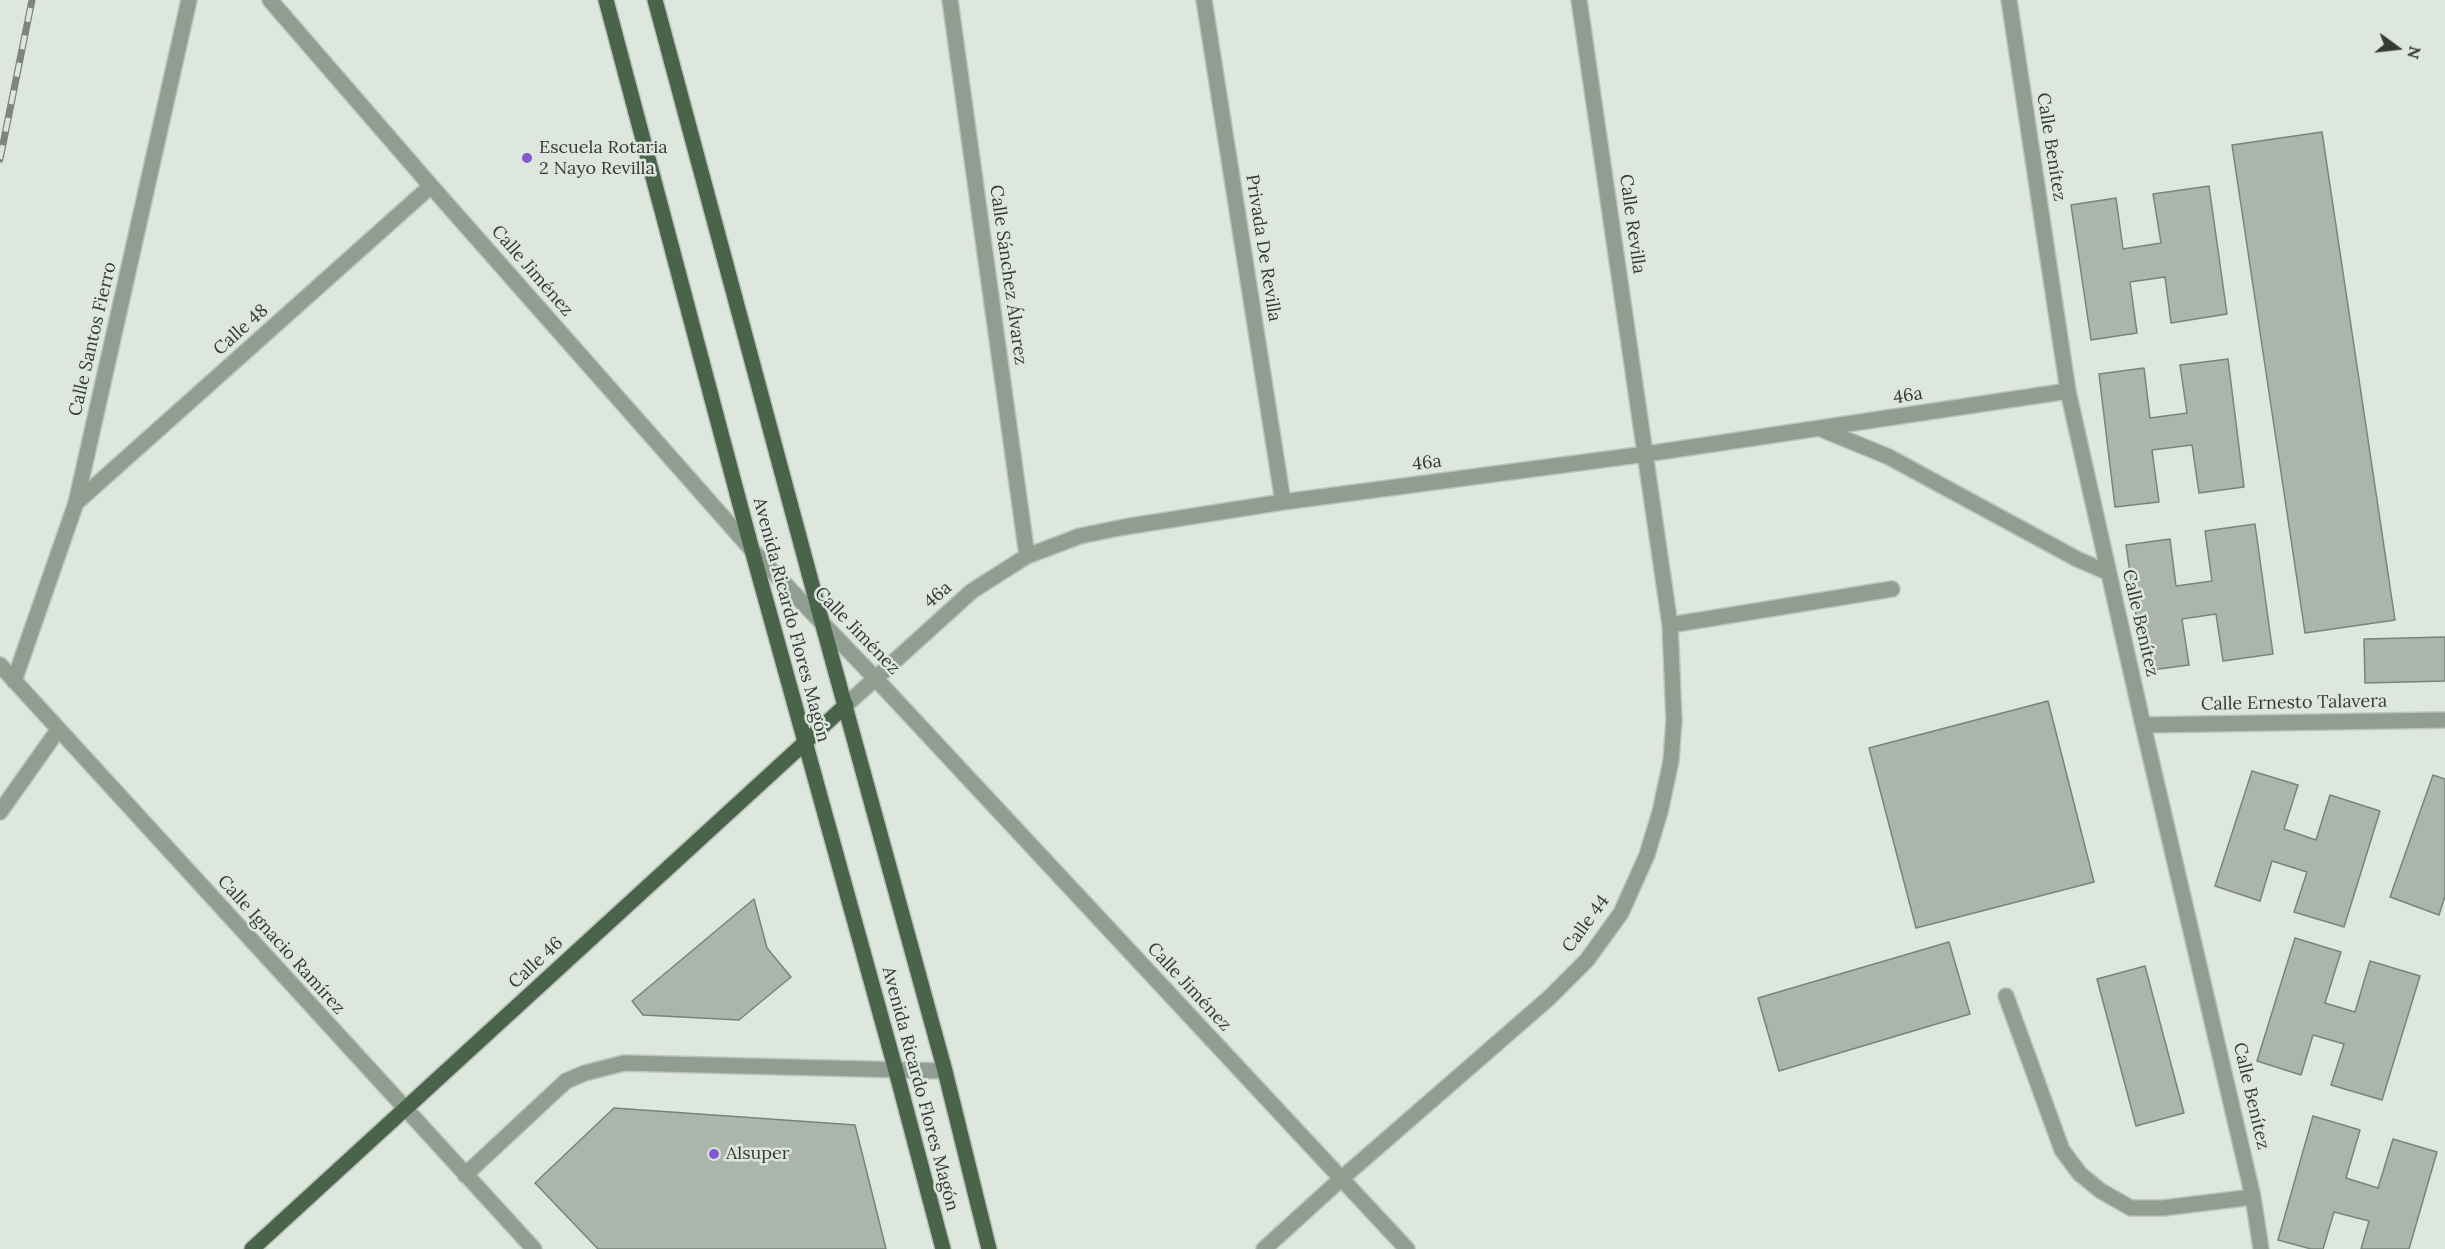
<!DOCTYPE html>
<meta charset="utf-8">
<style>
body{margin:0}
#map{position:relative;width:2445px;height:1249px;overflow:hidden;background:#dde7de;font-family:Lora,serif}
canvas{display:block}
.north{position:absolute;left:2367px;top:18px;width:60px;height:60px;-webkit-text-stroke:4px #dde7de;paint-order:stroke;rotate:105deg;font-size:16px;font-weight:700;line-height:24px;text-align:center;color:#363a36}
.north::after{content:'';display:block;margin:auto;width:21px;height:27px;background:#363a36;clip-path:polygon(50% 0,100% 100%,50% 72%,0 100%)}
</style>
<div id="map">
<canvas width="2445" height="1249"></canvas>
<div class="north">N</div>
</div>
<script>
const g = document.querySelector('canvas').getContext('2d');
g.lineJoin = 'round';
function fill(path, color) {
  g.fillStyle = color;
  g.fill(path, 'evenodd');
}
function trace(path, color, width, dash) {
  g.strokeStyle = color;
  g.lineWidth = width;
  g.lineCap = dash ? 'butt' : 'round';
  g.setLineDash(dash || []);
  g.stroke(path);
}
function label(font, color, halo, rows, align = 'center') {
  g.font = font + ' Lora,serif';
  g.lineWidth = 5;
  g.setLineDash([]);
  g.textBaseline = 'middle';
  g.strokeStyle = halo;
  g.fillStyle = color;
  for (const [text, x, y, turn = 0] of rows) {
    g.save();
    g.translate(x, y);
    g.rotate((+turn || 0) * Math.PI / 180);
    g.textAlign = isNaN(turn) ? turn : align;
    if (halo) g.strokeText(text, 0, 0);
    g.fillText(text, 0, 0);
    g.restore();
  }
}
const building = new Path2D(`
 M2322,132L2395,620L2305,633L2232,145Z
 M2209,186L2227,314L2171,323L2165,277L2130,282L2137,333L2091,340L2071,205L2116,198L2123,249L2161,243L2153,194Z
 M2228,359L2244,487L2199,493L2192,445L2152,450L2159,502L2115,507L2099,374L2144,368L2150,418L2187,413L2180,365Z
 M2255,524L2273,654L2223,661L2216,614L2182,619L2189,665L2144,671L2126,545L2170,539L2176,586L2212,581L2205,531Z
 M2445,637V681L2365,683L2364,639Z
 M2048,701L2094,882L1916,928L1869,748Z
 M2252,771L2298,785L2284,829L2316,840L2330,795L2380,811L2344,927L2294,912L2307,872L2272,861L2260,901L2215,886Z
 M2433,775L2445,779V896L2439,915L2390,897Z
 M754,899L767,948L791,977L739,1020L643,1015L632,1001Z
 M2295,938L2341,952L2325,1003L2355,1012L2370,961L2420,976L2382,1100L2331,1085L2344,1044L2313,1035L2301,1075L2257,1061Z
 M1949,942L1970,1014L1779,1071L1758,998Z
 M2145,966L2184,1113L2136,1126L2097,979Z
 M614,1108L855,1125L886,1249H598L535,1183Z
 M2313,1116L2360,1130L2346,1178L2378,1188L2393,1139L2437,1152L2409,1249H2361L2369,1221L2334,1212L2323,1249H2311L2278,1240Z`);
const minor = new Path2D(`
 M270,0L431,186L752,550L876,679L1407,1249
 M950,0L1027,556
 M1204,0L1283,502
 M2009,0L2068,391L2143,725L2253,1197L2261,1249
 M1821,429L1889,457L2077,559L2109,573
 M76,503L431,186
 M1670,625L1892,589
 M0,665L534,1249
 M14,681L76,503L189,0
 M846,705L972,591L1027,556L1080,536L1124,527L1283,502L1646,454L2068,391
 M2143,725L2445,720
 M0,812L58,730
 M2006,996L2062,1150L2080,1174L2101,1191L2131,1208H2163L2253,1197
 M465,1175L566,1081L585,1073L624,1063L945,1071
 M1264,1249L1341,1179L1549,998L1587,960L1621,913L1647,855L1660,812L1671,761L1674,720L1670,625L1579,0`);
const major = new Path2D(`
 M606,0L752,550L896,1071L943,1249
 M655,0L822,622L945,1071L989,1249
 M252,1249L846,705`);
const rail = new Path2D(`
 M0,159L32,0`);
const markers = [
 [527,158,6,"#8358d1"],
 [714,1154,6,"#8358d1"]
];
const streetNames = [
 ["Calle Benítez",2051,147,81],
 ["Calle Revilla",1632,224,82],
 ["Privada De Revilla",1263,248,81],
 ["Calle Jiménez",532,271,49],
 ["Calle Sánchez Álvarez",1008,275,82],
 ["Calle 48",241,330,-42],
 ["Calle Santos Fierro",93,339,-77],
 ["46a",1908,396,-9],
 ["46a",1427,463,-7],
 ["46a",938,595,-41],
 ["Avenida Ricardo Flores Magón",791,620,75],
 ["Calle Benítez",2140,623,77],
 ["Calle Jiménez",857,631,46],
 ["Calle Ernesto Talavera",2294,703,-1],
 ["Calle 44",1586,924,-54],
 ["Calle Ignacio Ramírez",281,945,48],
 ["Calle 46",536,963,-43],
 ["Calle Jiménez",1189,987,47],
 ["Avenida Ricardo Flores Magón",920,1089,75],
 ["Calle Benítez",2251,1096,77]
];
const poiNames = [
 ["Escuela Rotaria",539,148],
 ["2 Nayo Revilla",539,169],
 ["Alsuper",726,1154]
];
fill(building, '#abb5ab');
trace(building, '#7a837a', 1.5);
trace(minor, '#bcc4bc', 18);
trace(major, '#bcc4bc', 18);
trace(minor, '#8f9e90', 15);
trace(major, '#4a634b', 15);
trace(rail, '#7e857f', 7);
trace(rail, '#dde7de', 4.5, [14]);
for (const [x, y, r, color] of markers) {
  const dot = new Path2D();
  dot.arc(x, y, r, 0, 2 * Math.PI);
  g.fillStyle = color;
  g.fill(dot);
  trace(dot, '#dde7de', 2);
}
label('18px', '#363a36', '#dde7de', streetNames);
label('18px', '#363a36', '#dde7de', poiNames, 'left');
</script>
